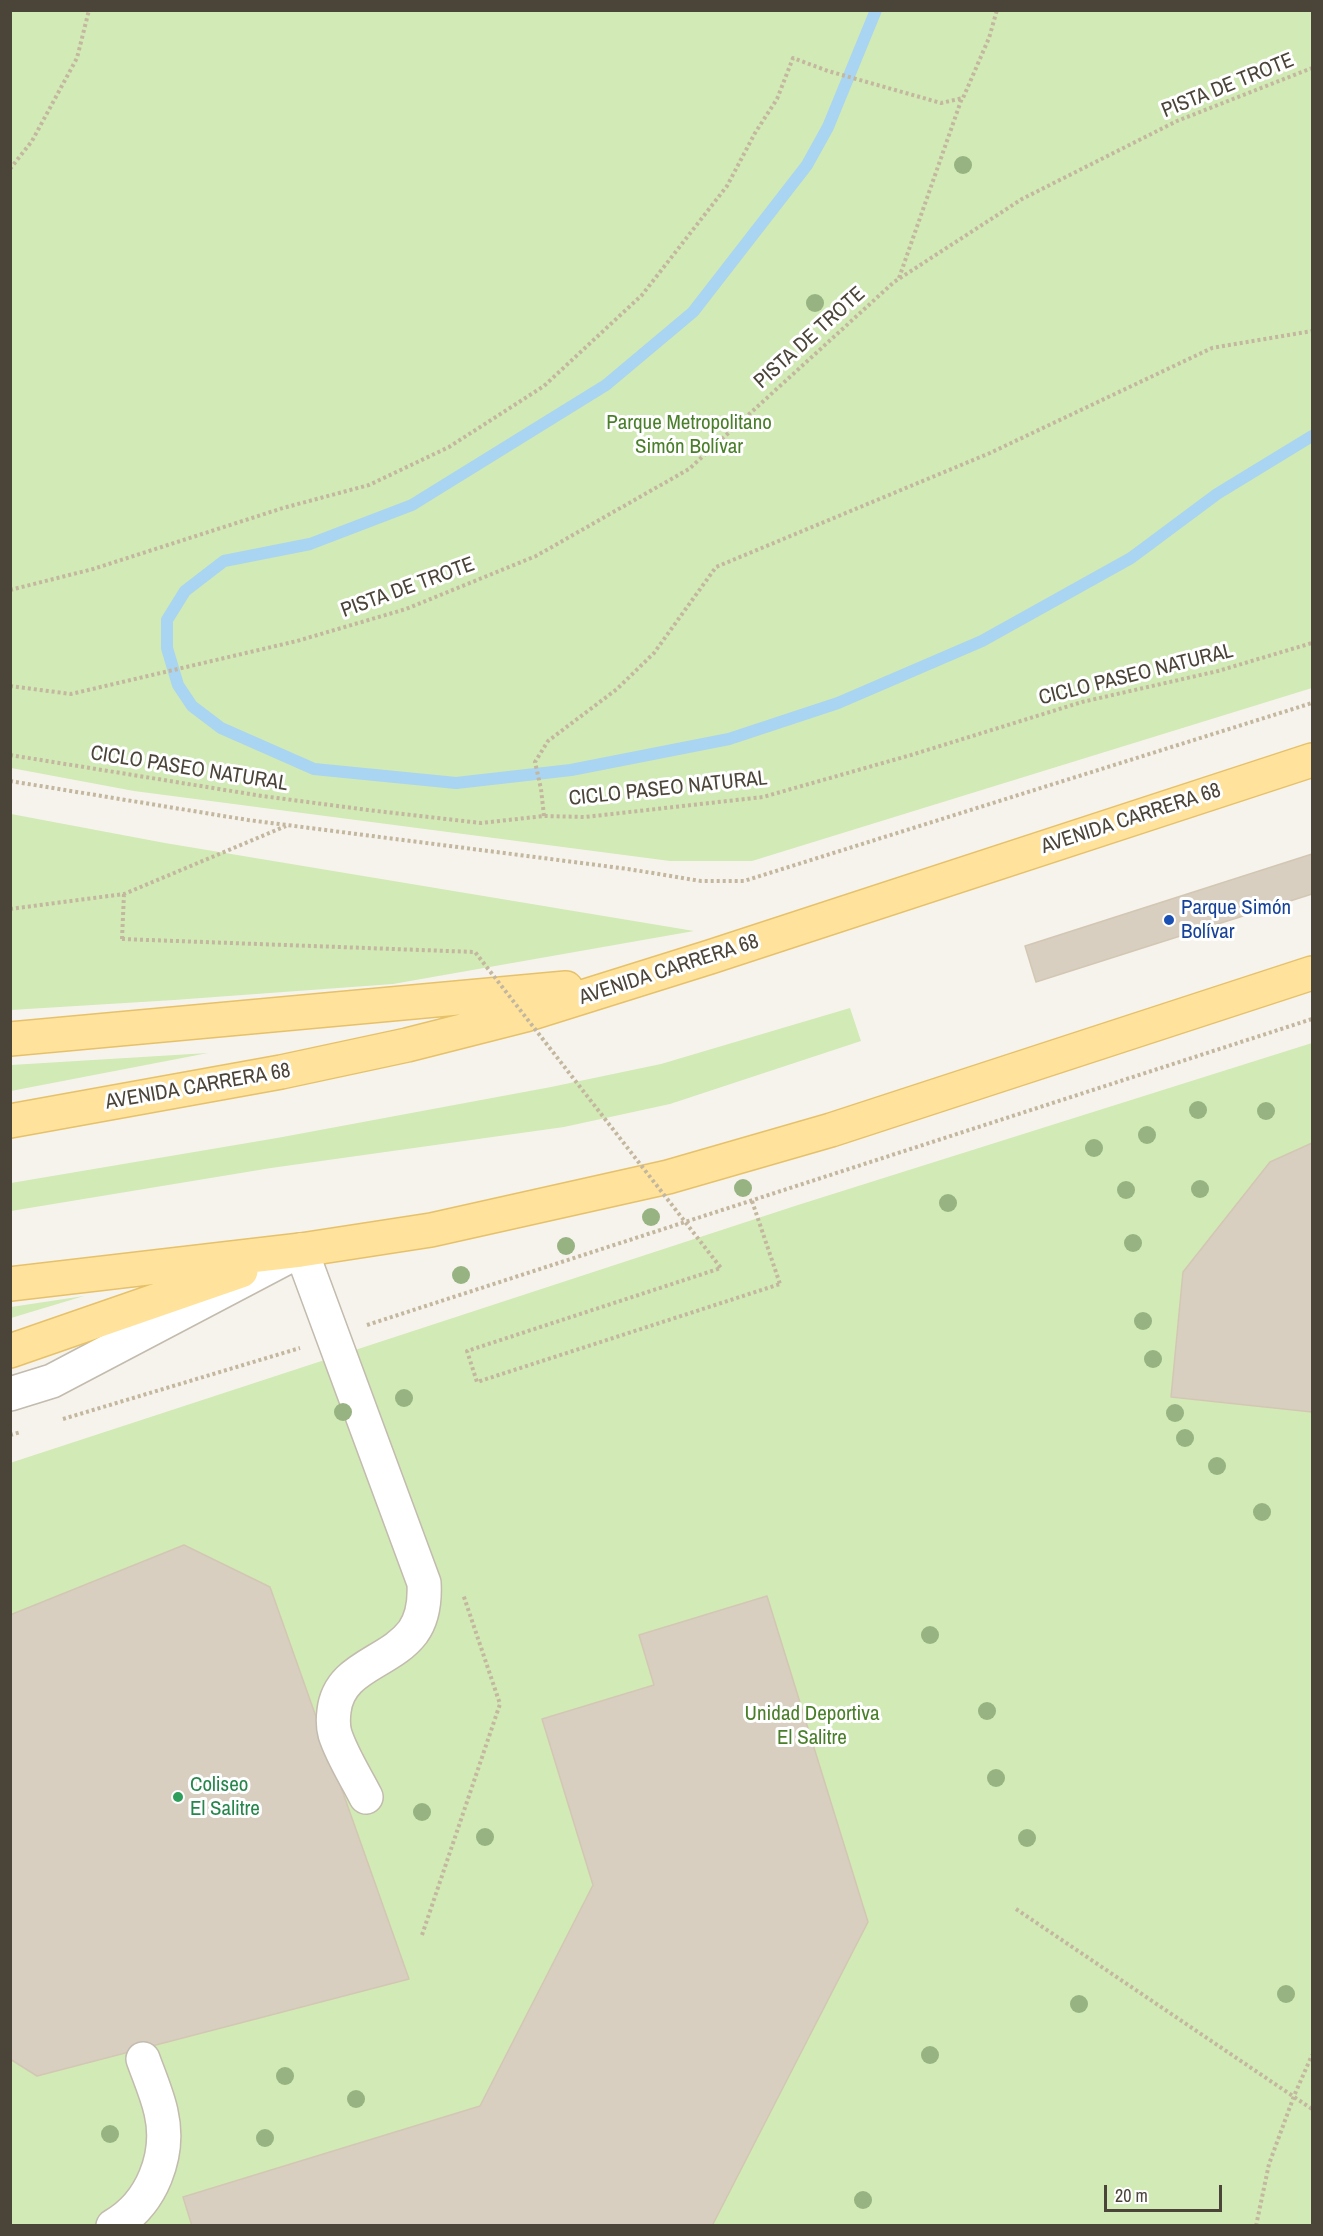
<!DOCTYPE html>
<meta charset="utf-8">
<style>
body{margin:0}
#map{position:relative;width:1323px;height:2236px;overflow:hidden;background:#f6f3ec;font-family:"Archivo Narrow",sans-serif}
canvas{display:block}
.frame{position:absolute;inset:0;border:12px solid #4b4439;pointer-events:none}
.scale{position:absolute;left:1104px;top:2185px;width:118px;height:27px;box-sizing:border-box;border:3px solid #4b4439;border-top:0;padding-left:8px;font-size:18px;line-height:21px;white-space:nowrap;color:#4b4439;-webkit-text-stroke:4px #fff;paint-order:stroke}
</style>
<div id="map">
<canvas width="1323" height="2236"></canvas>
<div class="frame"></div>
<div class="scale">20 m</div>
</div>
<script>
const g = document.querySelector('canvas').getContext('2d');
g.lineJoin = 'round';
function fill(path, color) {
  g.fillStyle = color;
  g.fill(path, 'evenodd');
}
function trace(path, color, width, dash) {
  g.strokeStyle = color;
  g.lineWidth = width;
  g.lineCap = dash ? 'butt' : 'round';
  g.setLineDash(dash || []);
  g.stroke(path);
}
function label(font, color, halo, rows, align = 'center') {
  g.font = font + ' "Archivo Narrow",sans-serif';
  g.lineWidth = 6;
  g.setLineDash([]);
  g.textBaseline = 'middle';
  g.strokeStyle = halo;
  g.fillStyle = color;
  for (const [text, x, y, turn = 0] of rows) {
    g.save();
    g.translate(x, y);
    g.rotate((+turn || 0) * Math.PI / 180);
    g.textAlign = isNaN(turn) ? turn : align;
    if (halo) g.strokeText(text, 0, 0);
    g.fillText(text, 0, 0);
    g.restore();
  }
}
const green = new Path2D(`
 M10,11H1312V688L752,861H670L134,791L11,768Z
 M11,814L165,843L694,931L393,984L174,1000L11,1010Z
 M850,1008L861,1041L670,1104L564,1127L271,1168L11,1211V1183L277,1138L551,1087L661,1064Z
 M1312,1043V2225H11L10,1463L798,1205Z
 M208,1053L11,1091V1065Z
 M84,1296L11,1318V1307Z`);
const stream = new Path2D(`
 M876,10L828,127L807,165L693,312L606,385L412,505L310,544L224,561L185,591L167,620V648L178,685L192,706L221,728L314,769L456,783L571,770L729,739L838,703L982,641L1131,558L1217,494L1312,436`);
const building = new Path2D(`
 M1312,854V894L1036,982L1025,946Z
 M1312,1143V1412L1171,1397L1183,1272L1270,1162Z
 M184,1545L270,1587L409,1979L37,2076L10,2059V1615Z
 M767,1596L868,1922L712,2226H192L183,2197L480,2106L593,1885L542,1719L654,1685L639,1635Z`);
const path = new Path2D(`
 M10,169L32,141L77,58L89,10
 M899,278L962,98
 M10,590L93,569L283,508L369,485L449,447L544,386L642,295L727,186L755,133L777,99L793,58L828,71L941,103L963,98L989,38L997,10
 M10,686L71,694L297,641L406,609L536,556L689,469L894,282L1022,199L1177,121L1312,68
 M10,755L262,796L368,810L481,823L544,816L585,817L763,797L911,755L1082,702L1218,671L1312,643
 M10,781L248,820L628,869L701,881H744L1312,703
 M544,816L541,789L535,762L548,741L617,689L654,653L716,567L990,453L1212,348L1312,331
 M10,909L124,894L286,826
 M122,939L124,894
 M752,1201L780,1284
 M367,1325L1312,1019
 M63,1419L300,1348
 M10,1435L21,1432
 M1016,1909L1312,2109
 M422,1935L500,1704L463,1594
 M1256,2226L1269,2164L1294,2096L1312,2055`);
const minor = new Path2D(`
 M10,1394L52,1381L301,1250L424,1583C425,1601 423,1618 413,1632C389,1664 339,1666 334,1711C333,1719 333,1727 335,1734C342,1756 356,1777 366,1797
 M113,2226C152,2204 171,2155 161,2112C157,2094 149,2076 143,2059`);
const major = new Path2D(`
 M10,1039L566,988
 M10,1121L281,1072L407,1045L525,1015L710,957L1312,760
 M10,1284L301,1250L431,1230L668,1177L831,1130L1312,973
 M10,1351L241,1271`);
const pathBridge = new Path2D(`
 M122,939L475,952L721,1268L467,1351L477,1382L780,1284`);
const trees = [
 [963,165],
 [815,303],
 [1198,1110],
 [1266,1111],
 [1147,1135],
 [1094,1148],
 [743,1188],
 [1200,1189],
 [1126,1190],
 [948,1203],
 [651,1217],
 [1133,1243],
 [566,1246],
 [461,1275],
 [1143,1321],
 [1153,1359],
 [404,1398],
 [343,1412],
 [1175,1413],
 [1185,1438],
 [1217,1466],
 [1262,1512],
 [930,1635],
 [987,1711],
 [996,1778],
 [422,1812],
 [485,1837],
 [1027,1838],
 [1286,1994],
 [1079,2004],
 [930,2055],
 [285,2076],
 [356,2099],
 [110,2134],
 [265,2138],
 [863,2200]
];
const markers = [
 [1169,920,6,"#1a4fb4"],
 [178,1797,6,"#2e9e5b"]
];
const streetNames = [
 ["PISTA DE TROTE",1228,86,-22],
 ["PISTA DE TROTE",810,338,-42],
 ["PISTA DE TROTE",408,588,-20],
 ["CICLO PASEO NATURAL",1136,675,-14],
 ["CICLO PASEO NATURAL",189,769,9],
 ["CICLO PASEO NATURAL",668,789,-6],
 ["AVENIDA CARRERA 68",1131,819,-18],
 ["AVENIDA CARRERA 68",669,970,-18],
 ["AVENIDA CARRERA 68",198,1087,-10]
];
const parkNames = [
 ["Parque Metropolitano",689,423],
 ["Simón Bolívar",689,447],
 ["Unidad Deportiva",812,1714],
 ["El Salitre",812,1738]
];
const transitNames = [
 ["Parque Simón",1181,908],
 ["Bolívar",1181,932]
];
const leisureNames = [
 ["Coliseo",190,1785],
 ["El Salitre",190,1809]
];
fill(green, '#d2eab5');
trace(stream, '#a9d4f2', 12);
fill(building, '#d8cfc1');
trace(building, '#d3c7b4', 1.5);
trace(minor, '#c2bbae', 36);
trace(major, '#e6c16a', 36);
trace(path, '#c4b79f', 4, [3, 3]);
trace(minor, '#fff', 33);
trace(major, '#ffe39c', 33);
trace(pathBridge, '#c4b79f', 4, [3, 3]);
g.fillStyle = '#97b381';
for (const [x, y] of trees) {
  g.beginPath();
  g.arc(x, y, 9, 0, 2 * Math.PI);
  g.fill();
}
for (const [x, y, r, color] of markers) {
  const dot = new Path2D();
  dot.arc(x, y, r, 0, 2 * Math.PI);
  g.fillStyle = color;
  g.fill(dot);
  trace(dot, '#fff', 2);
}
label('21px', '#4b4439', '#fff', streetNames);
label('21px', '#4a7f2a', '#fff', parkNames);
label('21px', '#164399', '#fff', transitNames, 'left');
label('21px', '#27864d', '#fff', leisureNames, 'left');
</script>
